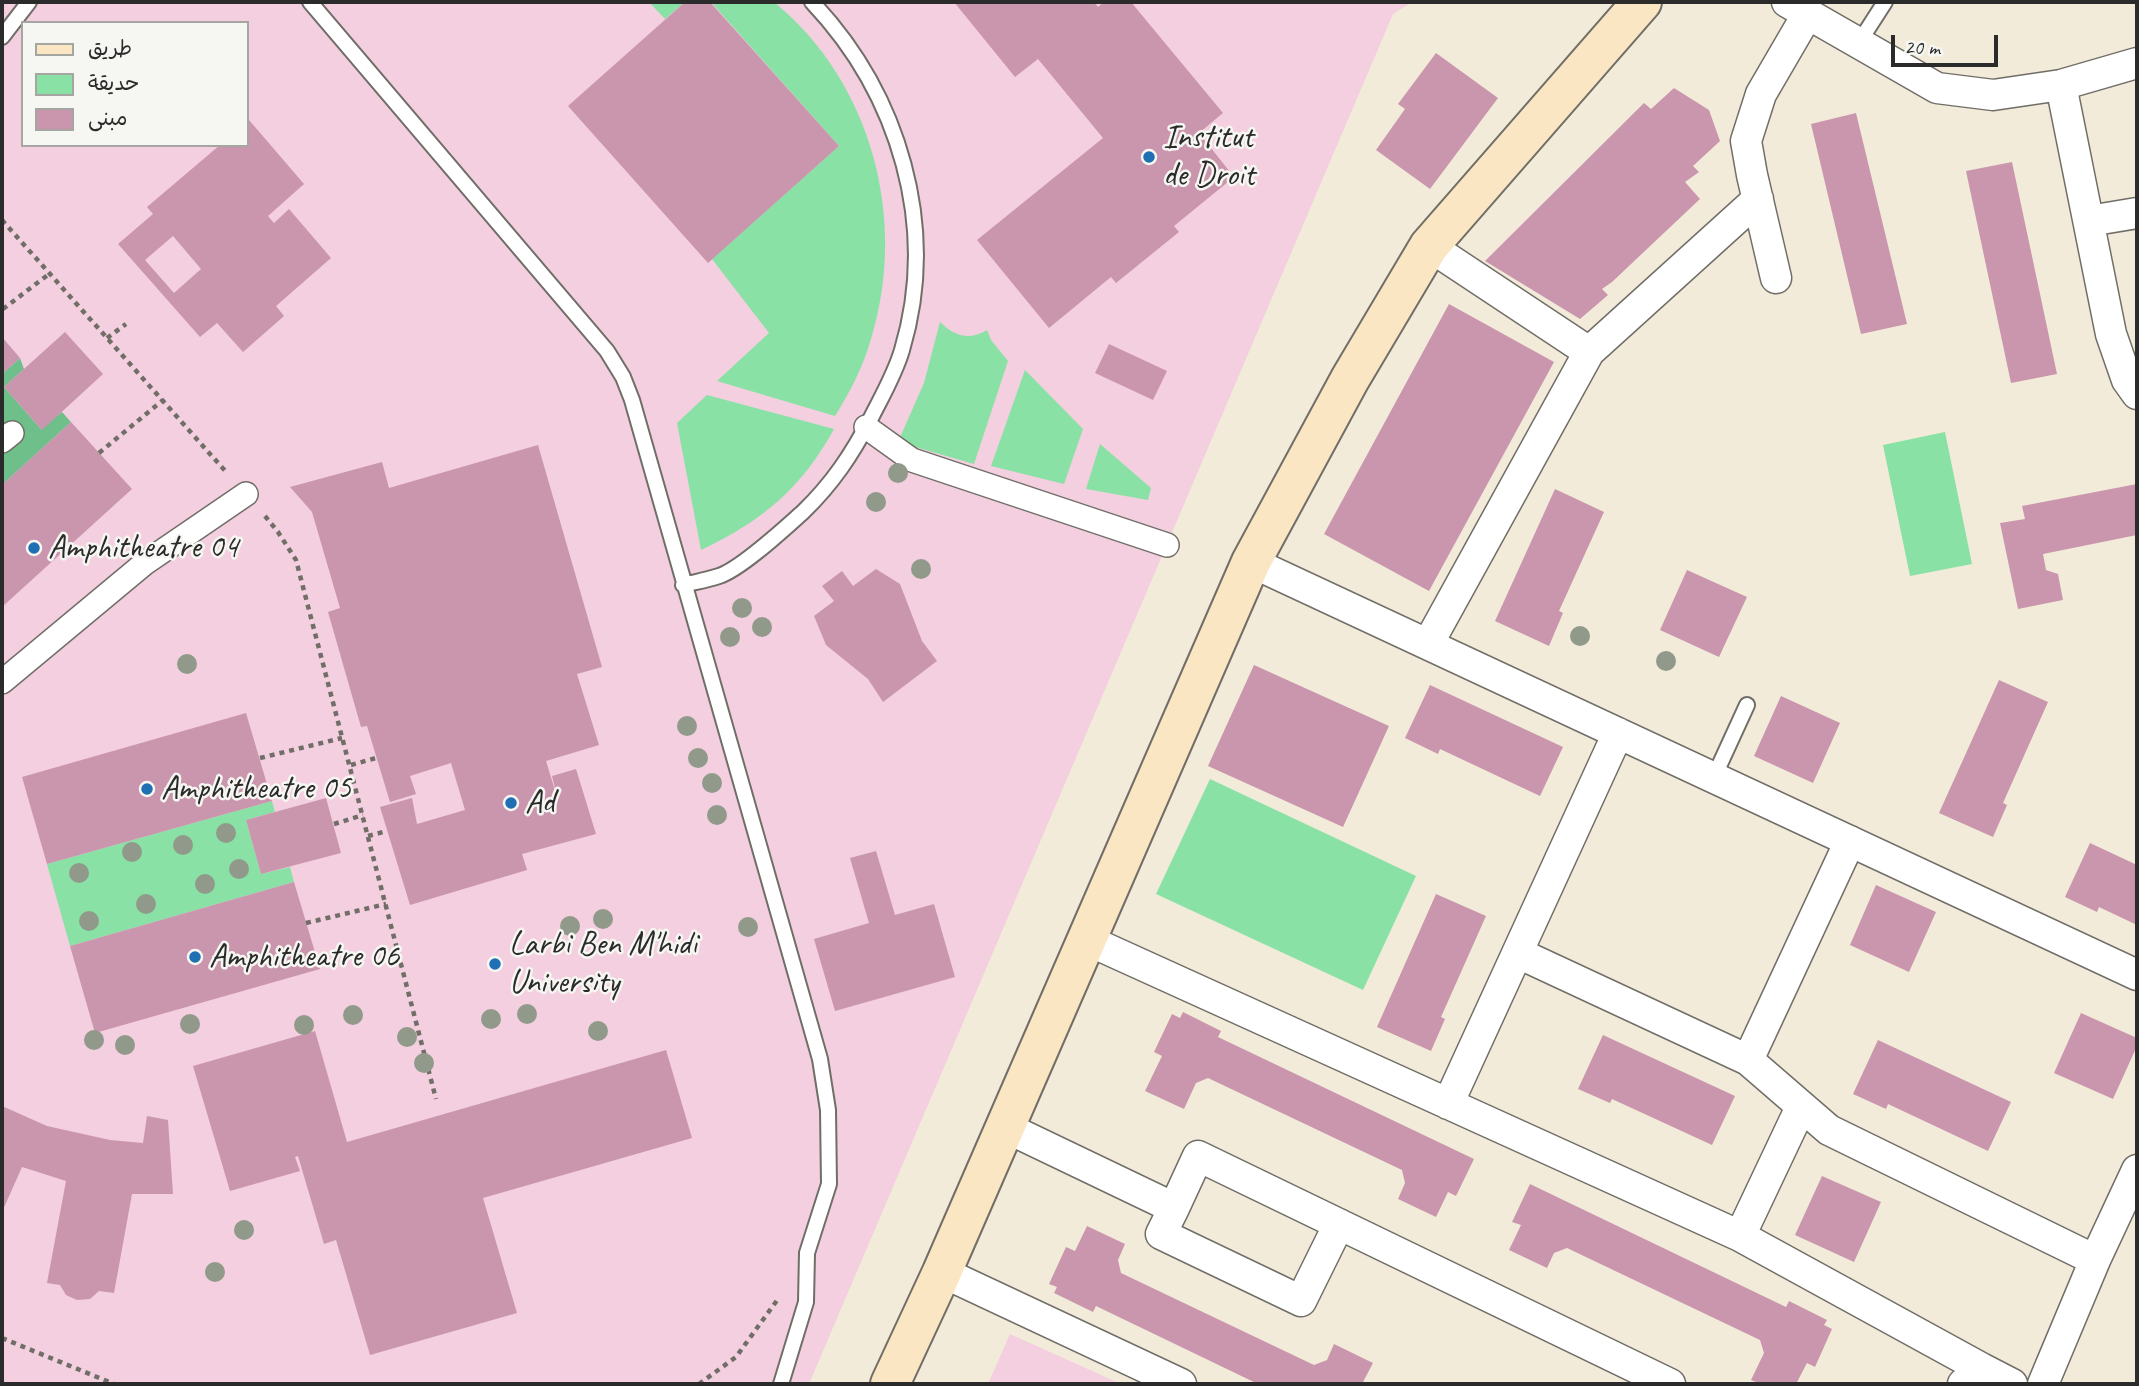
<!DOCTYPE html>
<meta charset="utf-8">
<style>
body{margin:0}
#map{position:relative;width:2139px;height:1386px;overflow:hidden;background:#f2ebd9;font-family:Caveat,"Playpen Sans Arabic",sans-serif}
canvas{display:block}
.frame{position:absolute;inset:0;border:4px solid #2b2b2b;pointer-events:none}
.legend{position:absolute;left:21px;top:21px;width:228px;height:126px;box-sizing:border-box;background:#f6f6f2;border:2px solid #a5a5a2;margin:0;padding:9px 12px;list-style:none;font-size:21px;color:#2b2b2b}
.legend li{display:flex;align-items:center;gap:14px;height:35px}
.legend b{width:35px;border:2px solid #a5a5a2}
.scale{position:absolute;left:1891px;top:35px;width:107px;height:32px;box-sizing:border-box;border:4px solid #2b2b2b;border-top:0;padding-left:9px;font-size:21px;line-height:24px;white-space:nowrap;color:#2b2b2b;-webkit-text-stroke:5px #f6f6f2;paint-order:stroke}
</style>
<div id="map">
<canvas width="2139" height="1386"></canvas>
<div class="frame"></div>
<ul class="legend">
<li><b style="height:9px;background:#fbe6c4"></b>طريق</li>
<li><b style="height:19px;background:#89e1a5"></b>حديقة</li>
<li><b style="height:19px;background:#ca96ad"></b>مبنى</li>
</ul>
<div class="scale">20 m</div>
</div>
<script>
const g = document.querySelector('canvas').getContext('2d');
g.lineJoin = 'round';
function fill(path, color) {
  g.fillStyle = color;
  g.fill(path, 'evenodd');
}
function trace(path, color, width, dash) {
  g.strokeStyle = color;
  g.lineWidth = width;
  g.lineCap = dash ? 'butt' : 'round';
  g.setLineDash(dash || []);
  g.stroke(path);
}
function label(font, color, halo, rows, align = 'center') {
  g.font = font + ' Caveat,sans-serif';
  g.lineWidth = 5;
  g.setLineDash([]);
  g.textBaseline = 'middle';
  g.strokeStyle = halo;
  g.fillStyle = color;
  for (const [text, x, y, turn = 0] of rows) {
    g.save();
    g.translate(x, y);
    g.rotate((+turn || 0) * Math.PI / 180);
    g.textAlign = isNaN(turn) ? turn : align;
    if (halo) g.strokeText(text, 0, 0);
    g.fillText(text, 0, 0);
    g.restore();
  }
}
const built = new Path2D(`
 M2,2H1412L1393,14L809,1384H2ZM23,23H247V145H23Z
 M1010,1334L1121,1384H988Z`);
const green = new Path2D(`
 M649,2H685L665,19Z
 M711,2H774C872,82 908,220 871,339C863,367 850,392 835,416L717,381L769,333L712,259L839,146Z
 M940,322C954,336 969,341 987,330L991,340L1008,361L974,464L898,442L924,383Z
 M1025,370L1083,429L1064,484L991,466Z
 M707,395L834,429C801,489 762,521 701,550L677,423Z
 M1945,432L1972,564L1910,576L1883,445Z
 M1100,444L1151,488L1148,500L1086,489Z
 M1210,779L1416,876L1363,990L1156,894Z
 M272,801L275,812L246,820L261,874L290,867L294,882L70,946L47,864Z`);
const forest = new Path2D(`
 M20,358L24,369L4,387L41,429L62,412L71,422L2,485V374Z`);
const building = new Path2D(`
 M685,2H710L839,146L708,263L568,106Z
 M954,2H1094L1098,7L1104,2H1131L1223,113L1199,133L1234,177L1174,226L1179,232L1116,283L1111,277L1049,328L977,240L1103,138L1038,59L1015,77Z
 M1436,53L1498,98L1430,189L1376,150L1405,109L1398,104Z
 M1674,88L1709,110L1720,141L1693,166L1699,172L1685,182L1700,199L1612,282L1602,289L1608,295L1580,319L1485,261L1644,103L1651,109Z
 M1856,113L1907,324L1861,334L1811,124Z
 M249,120L304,184L268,216L274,223L289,209L331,258L276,306L284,316L243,352L217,323L200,337L118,244L153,214L147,207L220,145H247V122ZM173,236L201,269L174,293L145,260Z
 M2012,162L2057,374L2011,383L1966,171Z
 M1449,304L1554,362L1429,591L1324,534Z
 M65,332L103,374L42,430L4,387Z
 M2,337L20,358L2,374Z
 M1109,344L1167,371L1153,400L1095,373Z
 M71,422L132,489L2,607V485Z
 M538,445L602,667L577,674L599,745L546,761L557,797L552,776L576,769L596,834L522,854L527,870L410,905L380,807L412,798L417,824L465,810L451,763L410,776L416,794L390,802L367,726L361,727L328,612L340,608L312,512L290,487L382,462L389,488Z
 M2137,484V535L2043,554L2046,570L2058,574L2063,600L2018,609L2000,523L2025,519L2022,506Z
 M1555,489L1604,512L1559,611L1563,613L1549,646L1495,621Z
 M876,569L900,584L922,641L937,661L883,702L868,679L826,645L814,616L834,601L822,586L842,571L853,586Z
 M1687,570L1747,597L1719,657L1660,630Z
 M1254,665L1389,726L1343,827L1208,766Z
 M1999,680L2048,702L2003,803L2007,805L1993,837L1939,813Z
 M1430,685L1563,747L1540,796L1440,749L1438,754L1405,738Z
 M1781,696L1840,723L1813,783L1754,756Z
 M246,713L272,801L47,864L22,777Z
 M326,798L341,853L261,874L246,820Z
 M2090,843L2137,865V925L2099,907L2097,912L2065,897Z
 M876,851L895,915L934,904L955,977L835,1011L814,939L869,923L850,858Z
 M294,882L320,969L95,1033L70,946Z
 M1876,885L1936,912L1909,972L1850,945Z
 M1436,894L1486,916L1441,1017L1445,1019L1431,1051L1377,1027Z
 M1183,1012L1221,1031L1218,1037L1474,1159L1456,1196L1448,1192L1436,1217L1398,1199L1405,1183L1402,1170L1208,1078L1196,1083L1184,1109L1145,1091L1162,1056L1154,1052L1172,1014L1180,1018Z
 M2081,1013L2137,1038V1046L2113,1099L2054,1073Z
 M315,1031L347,1142L666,1050L692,1138L483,1198L517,1313L370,1355L336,1240L324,1244L298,1156L295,1157L300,1171L230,1191L193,1066Z
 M1603,1035L1735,1096L1712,1145L1612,1099L1610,1103L1578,1089Z
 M1878,1040L2011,1102L1988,1151L1888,1104L1886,1109L1853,1094Z
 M2,1106L47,1126L110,1140L143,1143L147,1116L168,1120L173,1194H132L114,1293L99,1291L90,1299L77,1300L66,1295L60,1285L47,1283L66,1181L22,1167L2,1212Z
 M1822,1176L1881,1202L1854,1262L1795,1235Z
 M1530,1184L1786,1307L1789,1301L1827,1320L1824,1325L1832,1329L1815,1367L1807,1363L1796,1384H1761L1751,1380L1764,1353L1760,1340L1567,1248L1554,1253L1547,1268L1509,1250L1521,1225L1512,1222Z
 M1087,1226L1125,1244L1118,1260L1121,1273L1314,1365L1327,1360L1334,1344L1373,1363L1362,1384H1258L1096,1306L1093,1312L1054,1293L1057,1287L1049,1284L1066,1247L1075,1251Z`);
const path = new Path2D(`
 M2,220L227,473
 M3,309L49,274
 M107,338L126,324
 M99,453L163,400
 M265,516L278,532L296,560L436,1099
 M260,758L342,738
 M351,765L376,758
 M334,824L363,815
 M368,836L387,831
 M306,923L386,904
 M2,1338L114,1384
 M699,1384L736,1357L778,1299`);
const service = new Path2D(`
 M310,2L607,351L623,377L632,400L820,1059L828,1110L829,1184L807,1253L806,1302L781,1384
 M2,37L29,2
 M1858,44L1885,2
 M683,585C695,582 707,580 719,576C741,569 785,528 803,512C833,483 852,454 871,418C882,396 895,374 902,350C939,226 899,94 812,2
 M1714,777L1747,705`);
const pedestrian = new Path2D(`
 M866,427L912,460L1167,545
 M2,441L12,433
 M2,682L145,563L246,494`);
const minor = new Path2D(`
 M1787,2L1937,88L1993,95L2061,85L2137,63
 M2061,85L2111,334L2127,380L2137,394
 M2089,221L2137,213
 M1776,278L1752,175L1746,141L1761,94L1807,15
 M1589,352L1758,199
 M1251,562L2137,975
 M1428,644L1589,352L1429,246
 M1085,939L1740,1236L1981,1368
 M1518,953L1748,1060L1829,1130L2095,1260
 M1748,1060L1850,841
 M1448,1104L1618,733
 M1005,1127L1174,1208L1198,1156L1670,1384
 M1174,1208L1161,1234L1301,1301L1339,1224
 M1740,1236L1801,1107
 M942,1272L1181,1384
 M1963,1384L1981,1368L2012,1384
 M2043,1384L2095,1260L2137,1170`);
const secondary = new Path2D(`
 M890,1384L942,1272L1251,562L1350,379L1429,246L1642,2`);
const trees = [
 [898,473],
 [876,502],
 [921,569],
 [742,608],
 [762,627],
 [1580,636],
 [730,637],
 [1666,661],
 [187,664],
 [687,726],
 [698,758],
 [712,783],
 [717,815],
 [226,833],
 [183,845],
 [132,852],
 [239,869],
 [79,873],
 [205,884],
 [146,904],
 [603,919],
 [89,921],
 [570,926],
 [748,927],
 [527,1014],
 [353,1015],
 [491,1019],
 [190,1024],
 [304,1025],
 [598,1031],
 [407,1037],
 [94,1040],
 [125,1045],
 [424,1063],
 [244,1230],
 [215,1272]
];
const markers = [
 [1149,157,7,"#1f6fb2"],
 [34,548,7,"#1f6fb2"],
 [147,789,7,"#1f6fb2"],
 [511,803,7,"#1f6fb2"],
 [195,957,7,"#1f6fb2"],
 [495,964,7,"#1f6fb2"]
];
const poiNames = [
 ["Institut",1163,138],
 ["de Droit",1163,176],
 ["Amphitheatre 04",48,548],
 ["Amphitheatre 05",161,789],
 ["Ad",525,803],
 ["Larbi Ben M'hidi",509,945],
 ["University",509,983],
 ["Amphitheatre 06",209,957]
];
fill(built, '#f3cfdf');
fill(green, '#89e1a5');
fill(forest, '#6ebf8a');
fill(building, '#ca96ad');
trace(service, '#716e68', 18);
trace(pedestrian, '#716e68', 26);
trace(minor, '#716e68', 33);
trace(secondary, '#716e68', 42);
trace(path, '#716e68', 4.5, [5, 5]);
trace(service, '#fff', 14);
trace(pedestrian, '#fff', 23);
trace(minor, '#fff', 30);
trace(secondary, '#fbe6c4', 38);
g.fillStyle = '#919a8a';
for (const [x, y] of trees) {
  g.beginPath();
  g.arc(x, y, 10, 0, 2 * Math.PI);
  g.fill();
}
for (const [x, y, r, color] of markers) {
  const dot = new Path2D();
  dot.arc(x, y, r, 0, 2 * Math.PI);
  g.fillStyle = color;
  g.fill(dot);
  trace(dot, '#f6f6f2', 2.5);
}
label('33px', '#2b2b2b', '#f6f6f2', poiNames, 'left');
</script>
